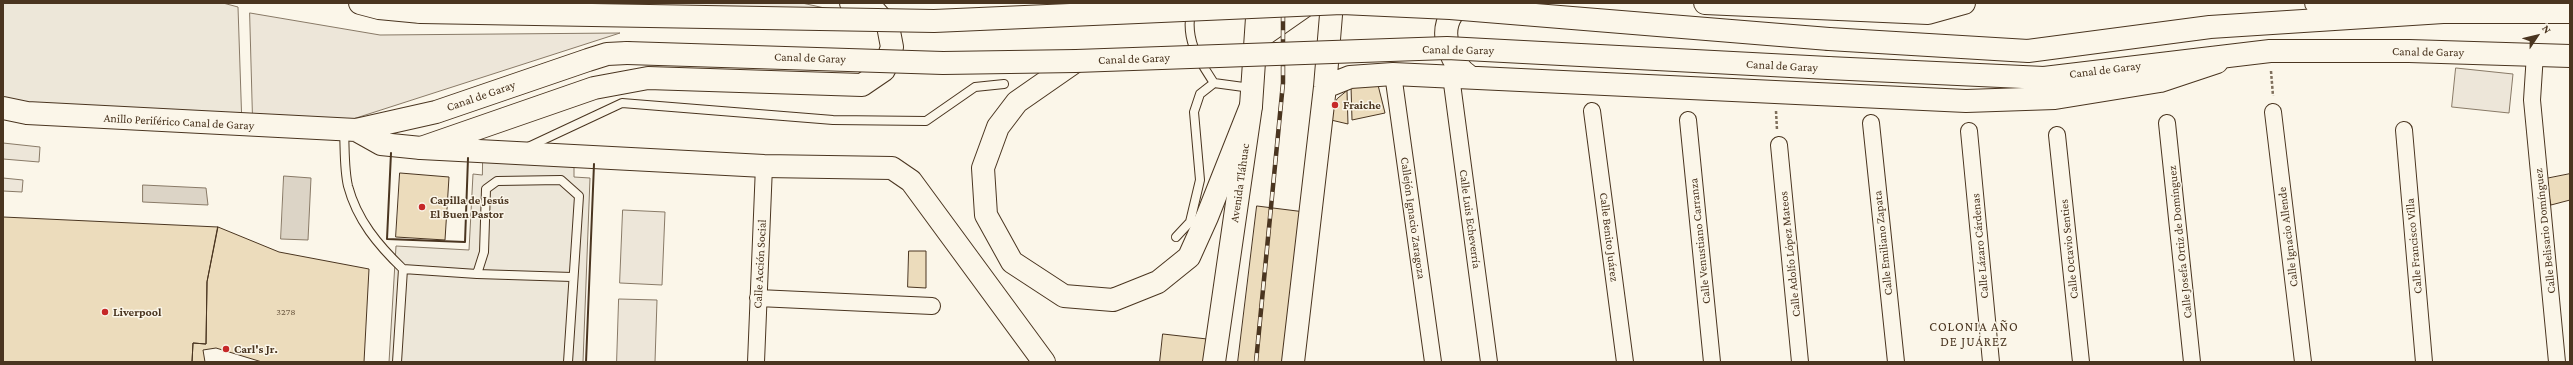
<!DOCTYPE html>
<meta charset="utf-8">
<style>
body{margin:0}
#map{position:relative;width:2573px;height:365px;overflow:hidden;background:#fbf6e9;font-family:"Crimson Pro",serif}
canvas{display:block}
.frame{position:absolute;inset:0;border:4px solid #4a3520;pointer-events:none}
.north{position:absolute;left:2517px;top:16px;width:40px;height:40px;-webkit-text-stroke:3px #fbf6e9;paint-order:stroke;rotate:55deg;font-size:11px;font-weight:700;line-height:16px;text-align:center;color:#4a3520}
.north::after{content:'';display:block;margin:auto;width:14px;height:18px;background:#4a3520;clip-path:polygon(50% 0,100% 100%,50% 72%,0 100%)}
</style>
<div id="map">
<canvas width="2573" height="365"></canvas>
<div class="frame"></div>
<div class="north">N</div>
</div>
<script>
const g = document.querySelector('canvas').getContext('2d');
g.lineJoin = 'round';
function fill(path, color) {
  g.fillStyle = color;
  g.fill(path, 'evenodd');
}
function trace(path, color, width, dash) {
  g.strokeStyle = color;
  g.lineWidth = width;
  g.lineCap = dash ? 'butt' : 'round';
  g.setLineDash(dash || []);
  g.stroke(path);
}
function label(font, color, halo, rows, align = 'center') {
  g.font = font + ' "Crimson Pro",serif';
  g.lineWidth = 3;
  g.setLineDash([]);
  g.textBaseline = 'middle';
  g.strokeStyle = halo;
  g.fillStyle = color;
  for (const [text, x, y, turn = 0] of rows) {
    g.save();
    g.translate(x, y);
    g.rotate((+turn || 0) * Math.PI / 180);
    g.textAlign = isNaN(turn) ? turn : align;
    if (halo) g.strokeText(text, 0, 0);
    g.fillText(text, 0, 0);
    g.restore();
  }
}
const green = new Path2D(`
 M525,3H802L838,11Z
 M250,13L380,35L620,33L353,119L253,121Z
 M2456,68L2513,74L2509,113L2452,107Z
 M3,143L40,147L39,162L3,159Z
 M3,178L23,180L22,192L3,191Z
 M623,210L665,212L662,285L620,283Z
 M619,299L657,300L655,362H617Z`);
const parking = new Path2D(`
 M3,3H223L238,7L242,127L3,109Z
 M483,160L574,165V177L590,178L583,362H389L396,246L469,250L473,174L482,175Z`);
const water = new Path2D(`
 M284,176L311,178L308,240L281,239Z
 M143,185L206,188L208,205L143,202Z`);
const building = new Path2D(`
 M1378,85L1385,113L1352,120L1351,86Z
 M1347,91L1348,124L1331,120L1332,108L1337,99Z
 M400,173L449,177L445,240L396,237Z
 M2570,174V200L2551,205L2545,179Z
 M1257,206L1305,212L1289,362H1238Z
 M3,217L218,227L207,282L206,344L193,343L192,362H3Z
 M218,227L279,252L369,269L364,362H262L216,348L203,350L205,362H192L193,343L206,344L207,282Z
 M909,251H926V288L908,287Z
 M1163,334L1207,339L1205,362H1160Z`);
const path = new Path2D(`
 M2271,71L2273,96
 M1776,111L1777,130`);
const lane = new Path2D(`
 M1191,11C1185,41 1199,60 1214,83L1251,88
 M344,131C345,149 344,169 348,186C357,220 378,245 403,269L397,362
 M528,147L622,103L833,120L926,121L975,87L1004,84
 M1176,237L1190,222L1200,180L1194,112L1200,94L1214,83
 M403,269L477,274L484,252L486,189L497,181L561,180L579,196L568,362
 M477,274L572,277`);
const street = new Path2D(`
 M2535,54L2532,100L2557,362
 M1393,74L1433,362
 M1451,76L1489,362
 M1592,111L1625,362
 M2273,112L2303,362
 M1688,120L1712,362
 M1871,123L1896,362
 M2167,123L2192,362
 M2404,130L2424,362
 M1969,131L1991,362
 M2057,135L2081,362
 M1779,145L1800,362
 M758,298L932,306
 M756,362L764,166`);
const secondary = new Path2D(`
 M1464,3C1460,6 1455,10 1452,14C1438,35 1452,65 1470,77
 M1705,3L1928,13L1964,3
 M2316,3L2394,8
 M1256,40L1309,3
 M1325,87L1350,77L1393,74L1966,101L2055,98L2160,81L2217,62
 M421,148L594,88L648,78L862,85L884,70L892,47L888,26L872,8L851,3
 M1214,362L1251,106L1258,3
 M1293,362L1325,87L1332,3`);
const highway = new Path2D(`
 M360,3L379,8L421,12
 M1829,39L2028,51L2210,27L2443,12H2570
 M1076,61L1017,102L998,127L983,168L986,215L1012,262L1064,296L1113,300L1158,282L1189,257L1207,217L1251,106
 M1828,68L2044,78L2270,51H2409L2570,56
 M3,108L27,113L356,130L436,112L588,60L607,54L627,53
 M356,130L381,144L421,148L764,166L892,168L911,181L1044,362`);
const rail = new Path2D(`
 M1256,362L1283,83V3`);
const highwayBridge = new Path2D(`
 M421,12L934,21L1342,3L1450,8L1829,39
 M627,53L943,63L1076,61L1447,48L1828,68`);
const wall = new Path2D(`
 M391,153L387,239L465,242L468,158
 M586,362L594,164`);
const markers = [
 [1335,105,4,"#c62828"],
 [422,207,4,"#c62828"],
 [105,312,4,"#c62828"],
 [226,349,4,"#c62828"]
];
const numberNames = [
 ["3278",286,312]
];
const streetNames = [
 ["Canal de Garay",1458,50,1],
 ["Canal de Garay",2428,52,1],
 ["Canal de Garay",810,58,2],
 ["Canal de Garay",1134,59,-2],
 ["Canal de Garay",1782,66,3],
 ["Canal de Garay",2105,70,-7],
 ["Canal de Garay",481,96,-19],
 ["Anillo Periférico Canal de Garay",179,122,3],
 ["Avenida Tláhuac",1240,183,-82],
 ["Callejón Ignacio Zaragoza",1413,218,82],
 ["Calle Luis Echeverría",1470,219,82],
 ["Calle Belisario Domínguez",2545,231,-96],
 ["Calle Benito Juárez",1609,237,83],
 ["Calle Ignacio Allende",2288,237,-97],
 ["Calle Venustiano Carranza",1700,241,-96],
 ["Calle Josefa Ortiz de Domínguez",2180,242,-96],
 ["Calle Emiliano Zapata",1883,243,-96],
 ["Calle Lázaro Cárdenas",1980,246,-95],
 ["Calle Francisco Villa",2414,246,-95],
 ["Calle Octavio Senties",2069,249,-96],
 ["Calle Adolfo López Mateos",1790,254,-96],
 ["Calle Acción Social",760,264,-87]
];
const poiNames = [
 ["Fraiche",1343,105],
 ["Capilla de Jesús",430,200],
 ["El Buen Pastor",430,214],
 ["Liverpool",113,312],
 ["Carl's Jr.",234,349]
];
const neighbourhoodNames = [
 ["COLONIA AÑO",1974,327],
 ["DE JUÁREZ",1974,342]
];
fill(green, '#ede6d9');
trace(green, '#887966', 1);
fill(parking, '#ede7d9');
trace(parking, '#887966', 1);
fill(water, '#dcd4c6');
trace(water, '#887966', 1);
fill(building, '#ecdcbc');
trace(building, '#4a3520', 1);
trace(lane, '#4a3520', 10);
trace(street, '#4a3520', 18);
trace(secondary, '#4a3520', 24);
trace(highway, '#4a3520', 24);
trace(path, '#7f6f5c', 2.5, [3, 2]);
trace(lane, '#fbf6e9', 8);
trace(street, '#fbf6e9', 16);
trace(secondary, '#fbf6e9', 22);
trace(highway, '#fbf6e9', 22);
trace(rail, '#4a3520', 4.5);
trace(rail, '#fbf6e9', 3, [9]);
trace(highwayBridge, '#4a3520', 24, []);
trace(highwayBridge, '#fbf6e9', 22);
trace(wall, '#4a3520', 2);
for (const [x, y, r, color] of markers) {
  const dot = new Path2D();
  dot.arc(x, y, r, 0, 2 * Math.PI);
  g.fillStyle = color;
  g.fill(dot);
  trace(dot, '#fbf6e9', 1.5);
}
label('10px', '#725f47', null, numberNames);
label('12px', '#4a3520', '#fbf6e9', streetNames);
label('bold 12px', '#4a3520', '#fbf6e9', poiNames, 'left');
g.letterSpacing = '1px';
label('13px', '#4a3520', '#fbf6e9', neighbourhoodNames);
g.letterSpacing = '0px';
</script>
